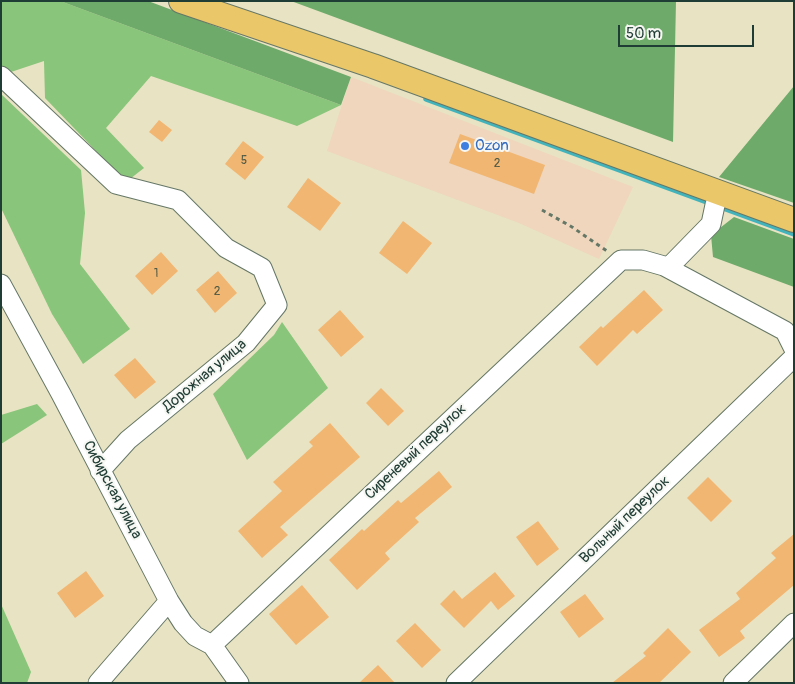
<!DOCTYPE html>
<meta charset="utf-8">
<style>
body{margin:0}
#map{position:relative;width:795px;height:684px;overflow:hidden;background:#e8e3c3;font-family:Pangolin,sans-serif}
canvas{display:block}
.frame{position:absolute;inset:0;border:2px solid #1f3d34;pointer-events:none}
.scale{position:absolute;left:618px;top:25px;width:136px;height:22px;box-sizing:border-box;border:2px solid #1f3d34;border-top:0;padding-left:6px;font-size:15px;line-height:18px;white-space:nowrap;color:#1f3d34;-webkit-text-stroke:4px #f6f6f2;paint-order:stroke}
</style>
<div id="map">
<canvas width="795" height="684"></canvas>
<div class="frame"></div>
<div class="scale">50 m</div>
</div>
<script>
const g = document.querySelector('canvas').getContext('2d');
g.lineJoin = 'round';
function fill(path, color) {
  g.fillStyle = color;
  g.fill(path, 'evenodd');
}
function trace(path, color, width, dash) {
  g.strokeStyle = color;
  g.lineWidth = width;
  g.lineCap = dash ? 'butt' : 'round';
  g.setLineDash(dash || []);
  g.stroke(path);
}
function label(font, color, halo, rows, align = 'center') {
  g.font = font + ' Pangolin,sans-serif';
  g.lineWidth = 4;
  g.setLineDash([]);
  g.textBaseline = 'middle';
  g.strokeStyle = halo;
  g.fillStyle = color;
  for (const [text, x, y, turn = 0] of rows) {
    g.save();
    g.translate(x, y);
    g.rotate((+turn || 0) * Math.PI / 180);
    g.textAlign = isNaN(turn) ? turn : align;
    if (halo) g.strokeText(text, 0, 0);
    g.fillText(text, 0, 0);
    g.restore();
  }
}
const built = new Path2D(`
 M351,77L633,187L599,259L519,223L327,151Z`);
const green = new Path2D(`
 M1,1H60L341,105L297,126L151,76L106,128L144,168L126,182L45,98L44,61L2,75Z
 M1,94L81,170L85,213L80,264L130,329L83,364L52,314L1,208Z
 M282,322L328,388L247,460L213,394L274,335Z
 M37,404L47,415L1,444V415Z
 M1,604L31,672L27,683H1Z`);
const forest = new Path2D(`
 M60,1H148L351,77L341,105Z
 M291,1H676L673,142Z
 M794,86V203L719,177Z
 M734,217L794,239V287L713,257L711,235Z`);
const stream = new Path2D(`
 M426,99L794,234`);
const building = new Path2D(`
 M159,120L172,130L162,142L149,132Z
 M460,134L545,165L534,194L449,163Z
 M243,141L264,157L245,180L225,164Z
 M308,178L341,203L320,231L287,207Z
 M403,221L432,243L407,274L379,253Z
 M161,252L178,271L152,295L135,276Z
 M218,271L237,293L215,313L196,290Z
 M644,290L663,310L637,334L633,330L597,366L579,347L601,326L603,328Z
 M340,310L364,337L341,357L318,330Z
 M135,358L156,382L135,399L114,375Z
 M381,388L404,411L388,426L366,403Z
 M330,423L360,457L280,527L288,535L262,558L238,531L282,491L273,482L313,446L309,442Z
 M439,471L452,487L415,518L419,522L385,553L390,559L357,590L329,560L362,529L364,531L398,500L401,503Z
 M708,477L732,501L711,522L687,498Z
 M538,521L559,549L537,566L516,537Z
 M794,534V585L740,631L745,638L719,657L699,630L740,599L736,593L776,558L771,553Z
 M86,571L104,596L75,618L57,593Z
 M495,572L515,596L498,610L491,601L464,628L440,604L454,590L462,599Z
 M302,585L329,617L296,645L269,614Z
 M585,594L604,619L579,638L560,612Z
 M415,623L441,650L422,668L396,641Z
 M668,628L691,652L659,683H612L646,656L643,653Z
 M378,665L395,683H359Z`);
const path = new Path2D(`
 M542,210L572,227L607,251`);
const minor = new Path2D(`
 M1,76L116,184L178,200L226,248L262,268L277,305L246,343L128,440L100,471
 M668,268L711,224L715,205L720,193
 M1,284L61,394L169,601L183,623L195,636L212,645L239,683
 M212,645L621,260H643L664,266L785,331L794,349
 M98,683L169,601
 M456,683L794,357
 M733,683L794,623`);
const major = new Path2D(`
 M181,1L373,66L794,220`);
const markers = [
 [465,146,5,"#3f7fe0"]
];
const numberNames = [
 ["5",244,161],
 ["2",497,164],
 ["1",156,274],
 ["2",217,292]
];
const shopNames = [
 ["Ozon",475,146]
];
const streetNames = [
 ["Дорожная улица",205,376,-40],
 ["Сиреневый переулок",416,452,-43],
 ["Сибирская улица",112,490,62],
 ["Вольный переулок",625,520,-44]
];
fill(built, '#efd6bc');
fill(green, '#89c57a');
fill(forest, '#6eaa6a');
trace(stream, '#43b3bb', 5.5);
fill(building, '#f1b672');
trace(minor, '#657766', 21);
trace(major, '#657766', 26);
trace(path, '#657766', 3, [4, 4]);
trace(minor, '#fff', 19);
trace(major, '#eac769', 24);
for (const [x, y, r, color] of markers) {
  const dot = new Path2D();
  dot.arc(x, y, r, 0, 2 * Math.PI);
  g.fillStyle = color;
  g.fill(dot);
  trace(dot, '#f6f6f2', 2);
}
label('12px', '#545b44', null, numberNames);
label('15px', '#366cbe', '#f6f6f2', shopNames, 'left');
label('15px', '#1f3d34', '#f6f6f2', streetNames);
</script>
